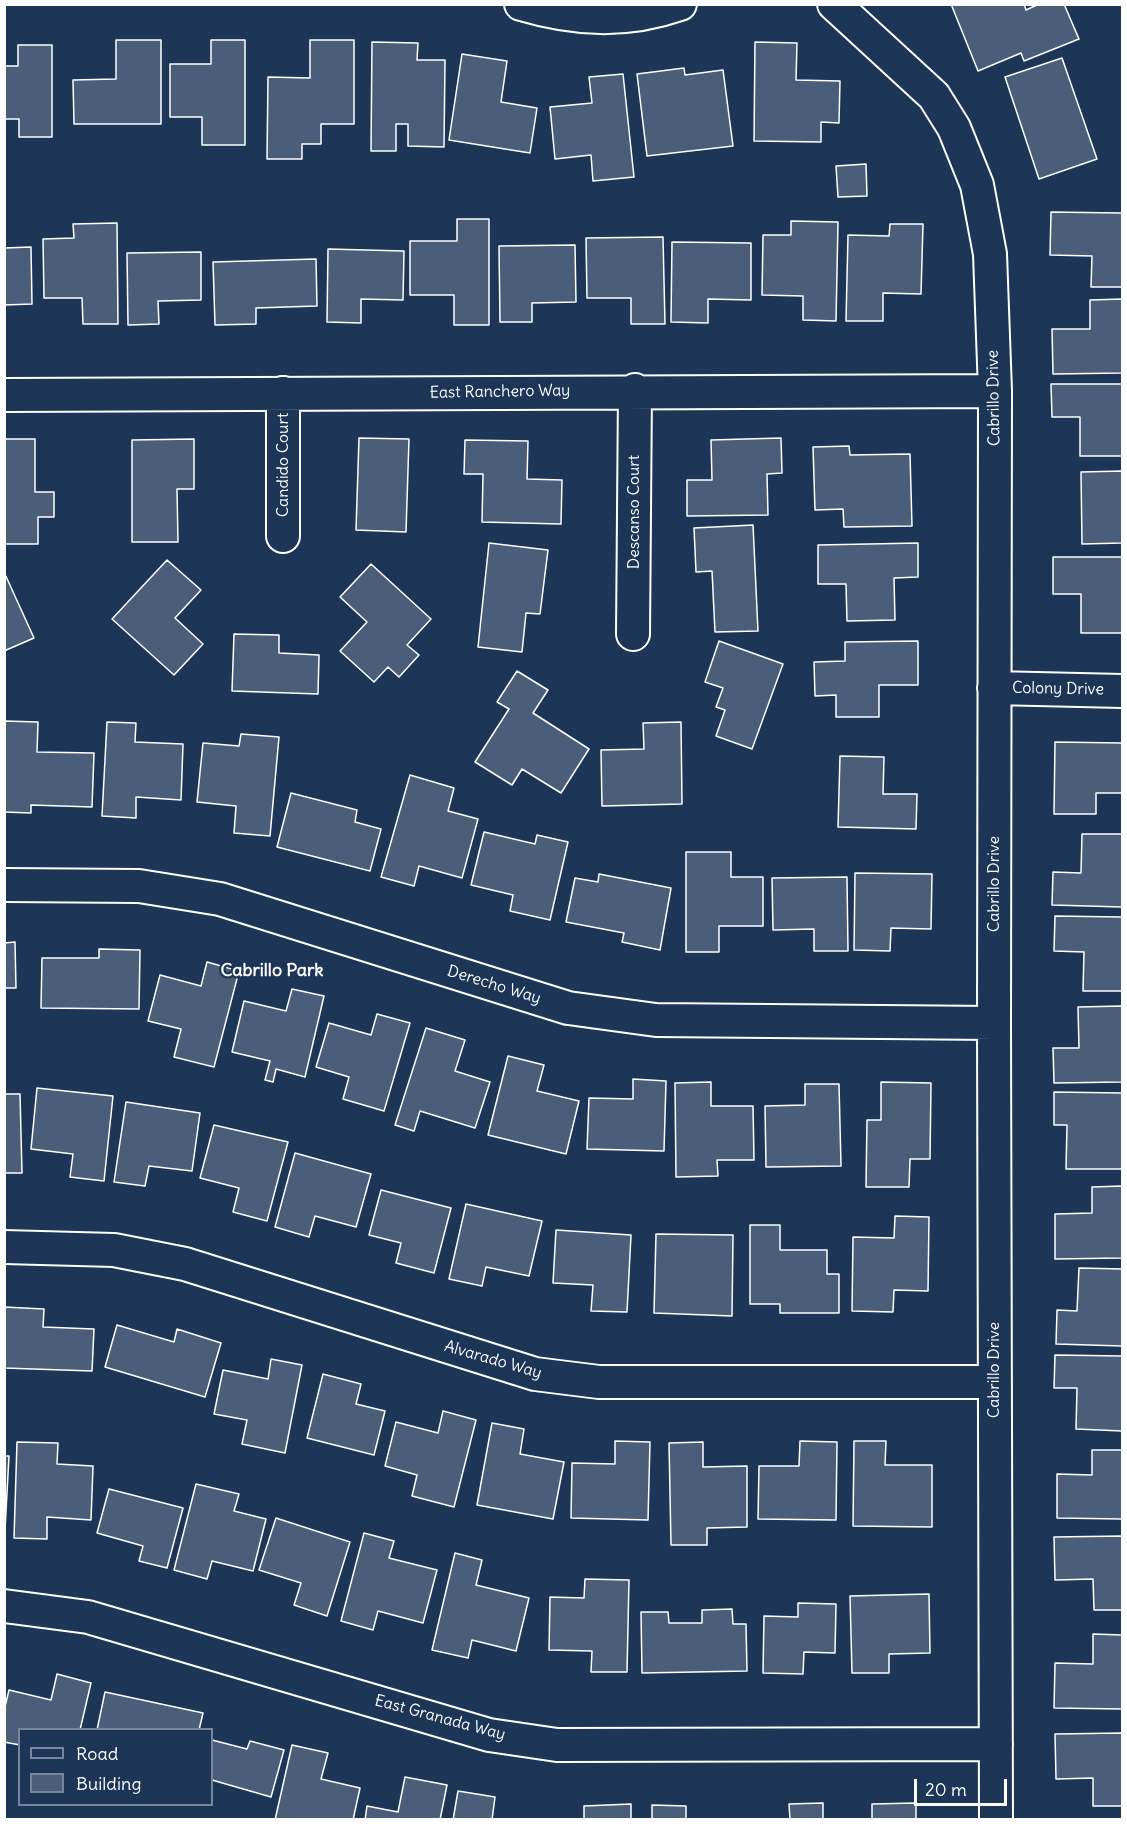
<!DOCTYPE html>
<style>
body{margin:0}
#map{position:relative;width:1127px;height:1824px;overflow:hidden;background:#1d3557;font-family:Delius,sans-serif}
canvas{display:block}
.frame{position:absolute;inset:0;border:6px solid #fff;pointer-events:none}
.legend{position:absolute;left:18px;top:1728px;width:195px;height:78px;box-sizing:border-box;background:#1d3557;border:2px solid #77869a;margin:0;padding:8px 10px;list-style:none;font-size:18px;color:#fff}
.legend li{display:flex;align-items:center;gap:12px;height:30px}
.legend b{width:30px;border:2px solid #77869a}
.scale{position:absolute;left:914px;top:1779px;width:93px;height:27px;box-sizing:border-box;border:3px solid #fff;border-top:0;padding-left:8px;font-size:18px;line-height:21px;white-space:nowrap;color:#fff;-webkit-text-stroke:4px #1d3557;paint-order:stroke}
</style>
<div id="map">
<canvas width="1127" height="1824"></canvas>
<div class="frame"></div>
<ul class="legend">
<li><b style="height:8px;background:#1d3557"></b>Road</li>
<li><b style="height:16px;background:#4a5d79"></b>Building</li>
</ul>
<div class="scale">20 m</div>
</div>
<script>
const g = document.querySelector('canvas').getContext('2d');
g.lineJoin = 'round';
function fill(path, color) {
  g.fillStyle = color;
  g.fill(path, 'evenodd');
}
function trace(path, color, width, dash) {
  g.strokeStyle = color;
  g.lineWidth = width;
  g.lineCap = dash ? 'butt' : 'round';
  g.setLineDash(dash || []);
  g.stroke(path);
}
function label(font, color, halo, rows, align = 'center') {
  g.font = font + ' Delius,sans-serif';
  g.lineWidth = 4.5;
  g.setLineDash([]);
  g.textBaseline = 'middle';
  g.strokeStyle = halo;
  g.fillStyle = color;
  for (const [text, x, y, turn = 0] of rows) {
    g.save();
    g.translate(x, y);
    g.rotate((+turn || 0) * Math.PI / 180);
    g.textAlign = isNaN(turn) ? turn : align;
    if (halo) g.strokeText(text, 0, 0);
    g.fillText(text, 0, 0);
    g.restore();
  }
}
const building = new Path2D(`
 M951,4H1024L1026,10L1039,4H1064L1079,39L1024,61L1021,53L978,71Z
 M116,40H161V124H74L73,80L116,79Z
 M211,40H245V145H202V117H170V64H211Z
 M310,40H354V124H321V144H302V159H267L268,77L310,78Z
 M372,42L418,43L417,60H445L444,147L408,146V124H396V151H371Z
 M755,42L797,43L796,80L840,81L839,123L821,122V142L754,141Z
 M18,45H52V137H19V119H4V66H18Z
 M462,54L507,61L501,102L537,108L530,153L449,140Z
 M1062,58L1097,159L1039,179L1005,77Z
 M684,68L685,75L723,70L733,146L647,156L637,74Z
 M623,74L634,177L593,181L591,155L555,159L550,107L592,103L589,77Z
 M866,164L867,196L838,197L836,166Z
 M1051,212L1122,213V287H1091L1092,256L1050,255Z
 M457,219H489V325H454V295H410V241H457Z
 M791,221L838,222L836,321L803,320V296L762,295L763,235H791Z
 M117,223L118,324H83L82,298H44L43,239L74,238L73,224Z
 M890,224H923L921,294L883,293V321H846L848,235L889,236Z
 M663,237L665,324H631V298H587L586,238Z
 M672,242L751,243V300L708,299V323L671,322Z
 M575,245L576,302L532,303V322H500L499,246Z
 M31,247L32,304L4,305V248Z
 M328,249L404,251L403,300L361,299V323L327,322Z
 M201,252V300L158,301L159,324L128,325L127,253Z
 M316,259L317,306L256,308V324L215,325L213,262Z
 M1122,299V373L1053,374L1052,329H1090V300Z
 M1051,384H1122V456H1080V417H1052Z
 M359,438L409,439L406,532L356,530Z
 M781,438L782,473L767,474L768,515L687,516V480H712L711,440Z
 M4,439H35V492H54V517H38V544H4Z
 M194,439V489H177L178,542H132V440Z
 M465,440L528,441L527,479L562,480L561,524L482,522L483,474H464Z
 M849,446L850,455L910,454L912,526L844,527L843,509L815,510L813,447Z
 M1122,471V543L1082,544L1081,472Z
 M753,525L758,631L715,632L712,571L696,572L694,528Z
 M489,543L548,550L540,614L526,613L522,652L478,647Z
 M918,543V577L894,578L895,620L847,621L846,584H818V545Z
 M1053,557H1122V633H1081V594H1053Z
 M167,560L201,590L175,618L203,644L174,675L112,619Z
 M371,564L431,619L407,645L419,655L399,677L388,667L374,682L340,651L367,622L340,597Z
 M4,572L34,638L4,651Z
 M234,634L279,635V653L319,655L318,694L232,691Z
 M719,641L783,664L752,749L716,736L725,710L716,707L723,688L705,682Z
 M918,641V685H879V717H836V695L815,696L814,662L845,661V642Z
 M517,671L548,690L533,713L589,749L561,793L522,769L512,785L475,762L509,709L497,702Z
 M4,721L38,722L37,752L94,753L92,807L31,805V813L4,812Z
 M107,722L136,723L135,742L183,744L181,800L136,797V818L102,816Z
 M681,722L682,804L602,806L601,750L644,749L643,723Z
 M241,734L279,737L270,836L234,833L236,806L197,802L203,743L239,746Z
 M1055,742L1122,743V793H1096V814H1054Z
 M840,756L884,757L883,794H917L916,829L838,827Z
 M410,775L454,788L448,811L478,819L462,878L419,866L414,886L381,877Z
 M291,793L357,810L355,822L381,829L370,871L277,847Z
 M484,832L535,844L537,835L568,842L550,920L510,911L513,895L471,885Z
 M1082,834H1122V907L1052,905L1053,872L1081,873Z
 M686,852H731V877H763V926H719V952H686Z
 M855,873L932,874L931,929L891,928L890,951L854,950Z
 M599,874L671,888L660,950L622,942L624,933L566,922L575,878L598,882Z
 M847,877L848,951H814V929L773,930L772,878Z
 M1055,916L1122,917V991H1083L1084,952L1054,951Z
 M15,942L16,988H4V943Z
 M99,949L140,950L139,1009L41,1008L42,958H99Z
 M207,962L239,971L214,1067L174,1057L181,1029L148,1021L160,975L201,986Z
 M292,989L324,996L305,1077L276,1069L273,1082L265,1080L270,1061L232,1052L244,1001L286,1011Z
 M1122,1006V1082L1054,1083L1053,1048H1079L1078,1007Z
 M377,1014L410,1023L384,1111L343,1099L349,1077L316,1067L329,1023L371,1035Z
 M426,1028L465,1040L455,1071L490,1082L475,1128L420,1111L414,1131L395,1125Z
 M508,1056L544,1065L537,1091L579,1101L566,1154L488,1135Z
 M633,1079L666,1081L664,1151L587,1149L589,1098L633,1099Z
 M711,1082V1106H753L754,1160H717L718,1176L676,1177L675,1083Z
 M881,1082L931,1083L930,1159H910L909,1187H866L867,1120H881Z
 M805,1084H839L841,1166L766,1167L765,1106L805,1105Z
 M37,1088L113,1096L104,1181L70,1177L73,1154L31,1149Z
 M1054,1092L1122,1093V1169H1066L1067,1125H1054Z
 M4,1094H20L22,1173H4Z
 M126,1102L200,1113L192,1171L149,1166L145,1186L114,1182Z
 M214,1125L288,1142L267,1221L233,1212L239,1188L200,1178Z
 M295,1153L371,1174L356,1227L315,1216L309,1237L275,1227Z
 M1122,1186V1258L1055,1259V1214L1092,1213V1187Z
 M381,1190L451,1208L434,1273L396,1263L401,1243L369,1235Z
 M466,1204L542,1221L529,1276L486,1267L482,1286L449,1279Z
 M895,1216L929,1217L928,1291L894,1290L893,1312L852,1311L853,1237L894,1238Z
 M750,1225H780V1250H827V1274H839V1313H780V1304H750Z
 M556,1230L631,1235L627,1312L591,1311L593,1285L553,1283Z
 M656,1234L733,1235L732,1316L654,1313Z
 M1079,1268L1122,1269V1346L1056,1344L1057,1310L1077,1311Z
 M4,1307L44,1309L43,1327L94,1329L92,1371L4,1368Z
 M117,1325L174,1342L177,1329L221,1343L205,1397L105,1367Z
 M1055,1355L1122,1356V1431L1076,1429L1077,1388H1054Z
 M271,1359L302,1365L285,1453L242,1444L247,1420L214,1414L223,1370L268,1379Z
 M323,1374L361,1384L356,1404L385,1411L374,1455L307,1438Z
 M443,1411L476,1420L454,1507L412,1496L417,1475L385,1466L396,1422L438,1433Z
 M492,1423L524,1429L520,1454L564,1462L553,1519L477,1505Z
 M615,1441L650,1442L648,1520L571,1518L572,1463L615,1464Z
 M800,1441L837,1442L836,1520L758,1519L759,1466H799Z
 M854,1441H886L885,1465H932V1527L853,1526Z
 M17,1442L58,1443L57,1464L93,1466L91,1520L47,1517V1539L14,1538Z
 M703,1442V1467L747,1466V1527L707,1528V1545H671L669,1443Z
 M1092,1450H1122V1519L1057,1518V1474L1092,1475Z
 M4,1456H9L5,1530H4Z
 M196,1484L239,1494L234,1511L266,1519L253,1571L212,1561L207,1579L174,1570Z
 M109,1489L183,1508L167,1568L139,1561L143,1546L97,1533Z
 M276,1518L350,1542L327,1616L294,1605L301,1583L259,1570Z
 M364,1533L394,1541L389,1558L437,1570L423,1623L378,1611L373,1630L341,1621Z
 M1122,1536V1610H1094L1093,1579L1055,1580L1054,1537Z
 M455,1553L482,1560L476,1585L529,1598L516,1651L472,1640L468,1658L432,1650Z
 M585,1579L629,1580L627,1672H591L592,1651L549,1650L550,1597L584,1598Z
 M929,1594L930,1653L889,1654V1673H852L850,1596Z
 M798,1603L836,1604L835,1653L804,1652L803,1674L763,1673L764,1616L798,1617Z
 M732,1609L733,1624H746L747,1671L642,1673L641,1612H668L669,1623H702V1610Z
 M1093,1634L1122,1635V1709L1054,1708L1055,1663L1093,1664Z
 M57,1674L91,1683L80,1730H20V1745L4,1742V1711L9,1690L51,1700Z
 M105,1692L203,1713L199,1730H97Z
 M1122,1733V1806H1093V1778L1056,1779L1055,1734Z
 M212,1740L247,1749L250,1741L284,1750L271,1797L212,1780Z
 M292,1745L328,1753L321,1779L360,1788L353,1820H275Z
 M405,1777L447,1785L440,1820H365L367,1806L398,1812Z
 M458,1791L495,1797L492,1820H453Z
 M823,1803V1820H790L789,1804Z
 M916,1803V1820H872V1804Z
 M631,1804V1820H584V1806Z
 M652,1805L686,1806V1820H652Z`);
const minor = new Path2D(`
 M521,4C575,20 626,23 680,4
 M834,4L934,96L954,128L977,185L990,254L995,391L994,1023L996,1820
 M4,395L995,391
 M283,536V393
 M633,634L635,390
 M994,688L1122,691
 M4,885L139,886L220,899L568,1008L656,1020L994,1023
 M4,1247L114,1250L185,1264L535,1374L599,1382H994
 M4,1606L88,1617L489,1735L557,1745L996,1744`);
const streetNames = [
 ["East Ranchero Way",500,392,-1],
 ["Cabrillo Drive",994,398,-91],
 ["Candido Court",283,465,-90],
 ["Descanso Court",634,512,-90],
 ["Colony Drive",1058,689,1],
 ["Cabrillo Drive",994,884,-90],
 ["Derecho Way",494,985,17],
 ["Alvarado Way",493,1360,16],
 ["Cabrillo Drive",994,1370,-90],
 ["East Granada Way",440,1718,15]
];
const neighbourhoodNames = [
 ["Cabrillo Park",272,971]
];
fill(building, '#4a5d79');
trace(building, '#fff', 1.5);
trace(minor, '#fff', 36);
trace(minor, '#1d3557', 32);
label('16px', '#fff', '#1d3557', streetNames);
label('bold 18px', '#fff', '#1d3557', neighbourhoodNames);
</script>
